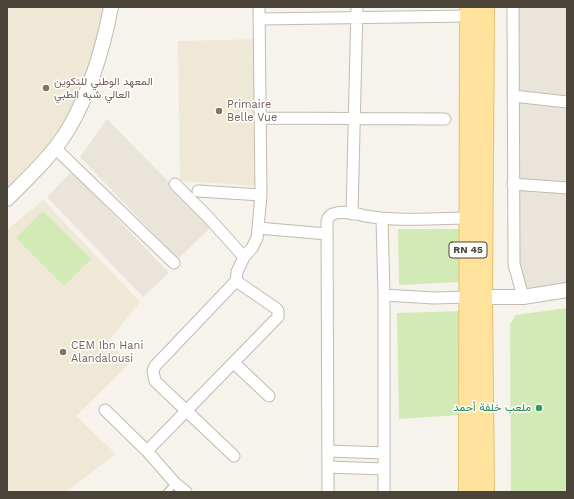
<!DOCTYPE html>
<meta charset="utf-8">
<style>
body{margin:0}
#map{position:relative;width:574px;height:499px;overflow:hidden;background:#f6f3ec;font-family:"Work Sans",sans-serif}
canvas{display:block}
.frame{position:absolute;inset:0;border:8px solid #4b4439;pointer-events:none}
</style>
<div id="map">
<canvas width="574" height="499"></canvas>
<div class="frame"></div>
</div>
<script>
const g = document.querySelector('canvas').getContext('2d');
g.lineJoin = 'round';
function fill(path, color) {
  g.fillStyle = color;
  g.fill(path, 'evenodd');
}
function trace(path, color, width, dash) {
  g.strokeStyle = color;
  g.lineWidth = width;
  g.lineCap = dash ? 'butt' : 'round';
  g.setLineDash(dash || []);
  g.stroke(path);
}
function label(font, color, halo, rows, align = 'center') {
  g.font = font + ' "Work Sans",Vazirmatn,sans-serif';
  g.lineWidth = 3;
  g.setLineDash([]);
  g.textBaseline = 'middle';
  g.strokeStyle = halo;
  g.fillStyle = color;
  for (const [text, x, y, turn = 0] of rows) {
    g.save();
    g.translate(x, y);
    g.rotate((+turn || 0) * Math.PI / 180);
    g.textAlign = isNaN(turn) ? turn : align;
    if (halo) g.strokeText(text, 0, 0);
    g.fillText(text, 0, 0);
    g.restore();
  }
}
const residential = new Path2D(`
 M517,7H567V292L527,298L520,266Z
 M107,119L212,226L178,259L80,157Z
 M72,171L169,273L143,297L47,197Z`);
const education = new Path2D(`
 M7,7H105L91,74L66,121L26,172L7,192Z
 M259,39L261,186L180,181L178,41Z
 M43,200L140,302L108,342L130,363L76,416L116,454L66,492H7V230Z`);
const green = new Path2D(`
 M43,211L91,259L64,286L16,238Z
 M398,229H459L461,282L399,285Z
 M567,308V492H511L510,324L516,315Z
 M462,311L460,415L399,419L397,313Z`);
const service = new Path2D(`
 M167,492L175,483`);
const minor = new Path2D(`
 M513,7L514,264L523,297
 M259,19L469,16
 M513,96L567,102
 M260,118L445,119
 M55,148L174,263
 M175,184L208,217L244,257
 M513,184L567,188
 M198,191L261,195
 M352,214L357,7
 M382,219L384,295V492
 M258,228L327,234
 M384,295L434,298L468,297
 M234,363L269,396
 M105,410L147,451L175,483L186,492
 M147,451L278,317V312L277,309L236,281L237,272L244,257L252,248L257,238L258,228L261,195L259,7
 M329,451L384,453
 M234,456L155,381L153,371L155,366L236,281
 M328,467L384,469
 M328,492L327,221C328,218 330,215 333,214C343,210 357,214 366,216C399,222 434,218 468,218`);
const tertiary = new Path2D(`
 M7,199C29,177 53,155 69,128C91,90 103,49 111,7
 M474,297H523L567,290`);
const primary = new Path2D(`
 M468,492L469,7
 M485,492L483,297L485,7`);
const markers = [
 [46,88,4,"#8d6e63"],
 [219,111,4,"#8d6e63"],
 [63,352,4,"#8d6e63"],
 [539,408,4,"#2e9e5b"]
];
const shields = [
 [468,250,38]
];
const shieldNames = [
 ["RN 45",468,250]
];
const educationNames = [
 ["المعهد الوطني للتكوين",54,82],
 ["العالي شبه الطبي",54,95],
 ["Primaire",227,105],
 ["Belle Vue",227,118],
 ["CEM Ibn Hani",71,346],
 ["Alandalousi",71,359]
];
const leisureNames = [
 ["ملعب خلفة أحمد",531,408]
];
fill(residential, '#eae5da');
fill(education, '#efe8d6');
fill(green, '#d2eab5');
trace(service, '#c2bbae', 8);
trace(minor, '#c2bbae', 13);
trace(tertiary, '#c2bbae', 16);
trace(primary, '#e6c16a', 20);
trace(service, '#fff', 5.5);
trace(minor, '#fff', 11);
trace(tertiary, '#fff', 14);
trace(primary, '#ffe39c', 18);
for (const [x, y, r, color] of markers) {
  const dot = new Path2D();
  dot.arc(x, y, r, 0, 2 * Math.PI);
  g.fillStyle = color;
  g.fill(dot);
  trace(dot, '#fff', 1.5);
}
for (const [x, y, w] of shields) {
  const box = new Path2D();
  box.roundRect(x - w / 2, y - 8, w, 16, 3);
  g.fillStyle = '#fff';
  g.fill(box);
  trace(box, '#4b4439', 1);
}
label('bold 10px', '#4b4439', null, shieldNames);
label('11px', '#785e54', '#fff', educationNames, 'left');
label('11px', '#27864d', '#fff', leisureNames, 'right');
</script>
